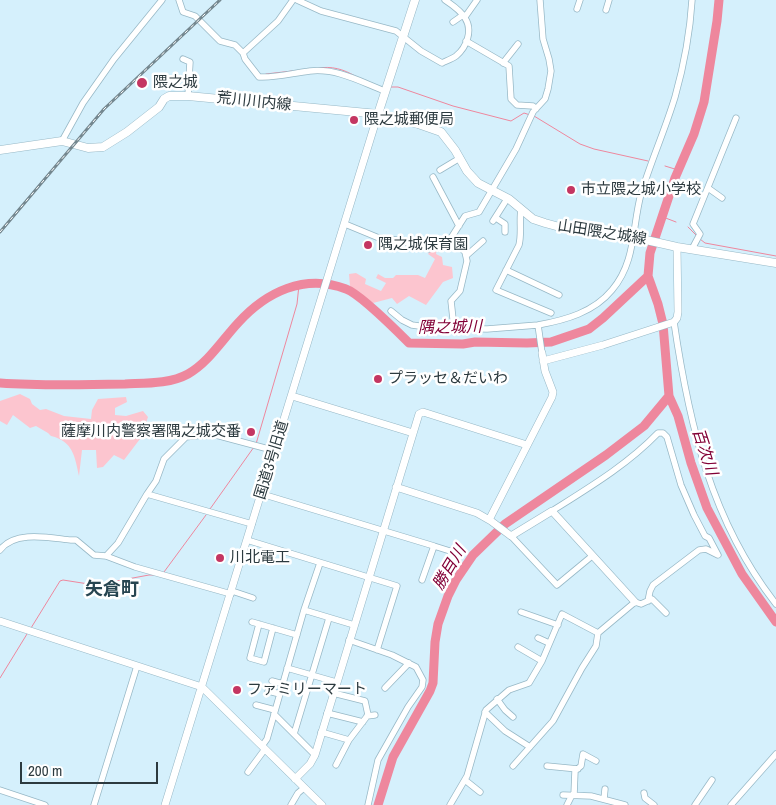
<!DOCTYPE html>
<meta charset="utf-8">
<style>
body{margin:0}
#map{position:relative;width:776px;height:805px;overflow:hidden;background:#d5f0fc;font-family:"Archivo Narrow",sans-serif}
canvas{display:block}
.scale{position:absolute;left:20px;top:762px;width:138px;height:22px;box-sizing:border-box;border:2px solid #2c3a3f;border-top:0;padding-left:6px;font-size:15px;line-height:18px;white-space:nowrap;color:#2c3a3f;-webkit-text-stroke:4px #fff;paint-order:stroke}
</style>
<div id="map">
<canvas width="776" height="805"></canvas>
<div class="scale">200 m</div>
</div>
<script>
const g = document.querySelector('canvas').getContext('2d');
g.lineJoin = 'round';
function fill(path, color) {
  g.fillStyle = color;
  g.fill(path, 'evenodd');
}
function trace(path, color, width, dash) {
  g.strokeStyle = color;
  g.lineWidth = width;
  g.lineCap = dash ? 'butt' : 'round';
  g.setLineDash(dash || []);
  g.stroke(path);
}
function label(font, color, halo, rows, align = 'center') {
  g.font = font + ' "Archivo Narrow","Noto Sans JP",sans-serif';
  g.lineWidth = 5;
  g.setLineDash([]);
  g.textBaseline = 'middle';
  g.strokeStyle = halo;
  g.fillStyle = color;
  for (const [text, x, y, turn = 0] of rows) {
    g.save();
    g.translate(x, y);
    g.rotate((+turn || 0) * Math.PI / 180);
    g.textAlign = isNaN(turn) ? turn : align;
    if (halo) g.strokeText(text, 0, 0);
    g.fillText(text, 0, 0);
    g.restore();
  }
}
const green = new Path2D(`
 M437,248L436,254L442,257L443,265L452,267L453,278L443,282L426,305L409,296L397,304L392,298L373,303L350,286L349,274L356,273L366,279L365,284L381,291L386,283L376,278L378,274L385,278H393L396,275H418L425,278L435,259L428,254L430,251Z
 M20,394L30,399L32,404L40,410L46,409L64,416L91,419L92,410L98,399L126,397L127,402L115,408V415L126,416L143,411L148,417L146,423L140,430L143,435L124,460L114,455L103,467L97,468L96,450H82L79,476C75,457 73,441 51,436L48,433L36,426L30,428L13,415L7,425L0,421V401Z`);
const stream = new Path2D(`
 M318,68C332,66 343,69 355,76
 M266,74L292,71
 M389,87H398L453,106L511,121L524,113L530,115
 M534,116L580,144L594,149L648,161
 M665,166L678,170
 M663,217L676,222
 M688,227L697,236
 M700,239L705,243L776,256
 M256,444L297,304L299,285
 M210,509L254,447
 M164,572L206,515
 M31,628L60,581L63,580L95,585L149,575H159
 M0,678L27,634`);
const river = new Path2D(`
 M648,276L658,304L663,324L669,396L678,416L691,463L707,508L742,574L776,622
 M0,383C41,386 83,385 125,384C145,383 170,384 188,374C208,363 223,339 238,323C266,292 305,273 346,289C360,294 397,331 409,343L463,344L475,342L527,343L551,342L589,329L603,318L648,276L650,253L675,178L694,134L704,102L717,21L719,0
 M378,805L393,757L430,691L433,683L435,642L438,624L448,596L456,580L473,555L505,524L606,455L644,426L669,396`);
const minor = new Path2D(`
 M179,0L183,12L195,16L220,41L235,45L243,53L245,59L259,77C276,78 293,73 310,71C337,68 361,82 385,91
 M297,0L321,11L396,31L421,51L442,63C446,61 452,59 456,56C467,47 473,30 465,18C461,11 451,4 445,0
 M577,9L580,0
 M606,10L609,0
 M465,17L477,0
 M453,22L463,15
 M466,41L509,66L511,99L517,105L533,106L536,109
 M243,53L278,21L293,0
 M183,59L190,62L188,96
 M503,63L518,44
 M62,141L83,103L114,59L162,0
 M440,170L460,158
 M433,177L459,226
 M708,188L722,198
 M521,209C519,221 522,233 519,245L496,290L551,313
 M496,218L505,224V232
 M493,221L507,199
 M345,224L379,238L397,240L429,249L435,247L445,239L451,238L465,216L479,212L516,149L533,112L545,99L548,89L551,71L549,59L543,39L540,0
 M451,238L465,252L467,261L460,291L451,301L454,328
 M692,249L700,234L693,224L736,118
 M466,256L483,241
 M506,270L559,295
 M391,311L402,320L412,325L433,328L487,329L538,325
 M674,322C689,424 711,521 776,604
 M542,353L538,325C566,320 594,312 612,290C636,262 632,227 641,194C651,161 665,130 675,97C684,65 690,33 692,0
 M147,494L252,524
 M262,494L434,546L422,580
 M552,511C590,487 627,465 658,433H663L667,437L681,485L694,515L705,536L709,538L718,555L706,549L699,550L653,585L650,591L648,601
 M511,536L557,585L592,556
 M247,540L397,586L377,650
 M434,546L450,551
 M0,550C15,530 50,538 71,540H76L94,555L106,556L135,567L231,594
 M106,556L118,543L147,494L156,481L164,459L186,437L212,434L276,451
 M232,591L253,598
 M304,610L354,625
 M521,612L558,625
 M252,622L297,635
 M259,624L250,658L264,662L273,628
 M538,638L549,643
 M349,640L392,655L416,667L423,680L422,687L408,707L378,760L368,805
 M518,647L542,661
 M287,668L336,682
 M272,681L283,684
 M385,688L409,663
 M268,691L280,694
 M333,693L365,701L368,715L349,740L336,765
 M497,699L505,710L513,717
 M256,705L275,710
 M485,712L505,731L530,747
 M327,713L363,722
 M274,714L315,755
 M367,716L375,715
 M321,732L349,740
 M294,734L329,618
 M262,746L267,739L304,610L320,563
 M513,766L553,721L582,668L596,646L598,633L635,602L641,604L652,599L666,613
 M547,766L578,769
 M248,772L265,749
 M465,780L480,792
 M0,790L45,805
 M644,793L645,798L654,805
 M563,795L591,796L625,805
 M574,795L575,771L581,766L583,754L596,761
 M604,799L605,789
 M94,805L137,666
 M291,805L298,793L304,788
 M450,805L467,776L486,710L509,690L529,683L542,661L562,614L598,633
 M567,805L572,795
 M695,805L712,780
 M731,805L776,754`);
const tertiary = new Path2D(`
 M543,361L603,345L674,322L677,318L678,312L677,247
 M292,396L413,433
 M396,487L477,513L491,521L511,536L552,511L635,602
 M489,520L552,397L553,392L545,371L542,353
 M0,621L202,687L322,805
 M295,779L310,764L315,755L419,414L423,412L527,445
 M165,805L378,114`);
const secondary = new Path2D(`
 M378,114L415,0
 M0,150L62,141L88,148L103,147L127,132L159,107L164,99L169,96H188L378,114L418,124L441,132L455,150L467,171L478,183L509,199L533,219L545,223L574,231L624,235L677,247L776,263`);
const rail = new Path2D(`
 M0,232L104,109L220,0`);
const markers = [
 [142,83,6,"#c43662"],
 [354,120,5,"#c43662"],
 [571,190,5,"#c43662"],
 [368,245,5,"#c43662"],
 [378,379,5,"#c43662"],
 [251,432,5,"#c43662"],
 [220,558,5,"#c43662"],
 [237,690,5,"#c43662"]
];
const poiNames = [
 ["隈之城",153,83],
 ["隈之城郵便局",364,120],
 ["市立隈之城小学校",581,190],
 ["隅之城保育園",378,245],
 ["プラッセ＆だいわ",388,379],
 ["薩摩川内警察署隅之城交番",241,432,"right"],
 ["川北電工",230,558],
 ["ファミリーマート",247,690]
];
const streetNames = [
 ["荒川川内線",254,102,6],
 ["山田隈之城線",602,233,9],
 ["国道3号旧道",272,460,-73]
];
const waterNames = [
 ["隅之城川",450,328,-1],
 ["百次川",704,452,72],
 ["勝目川",450,568,-59]
];
const quarterNames = [
 ["矢倉町",112,590]
];
fill(green, '#fcc5cf');
trace(stream, '#ee879d', 1);
trace(river, '#ee879d', 9);
trace(minor, '#97b8c6', 7);
trace(tertiary, '#97b8c6', 8);
trace(secondary, '#97b8c6', 9);
trace(minor, '#fff', 5.5);
trace(tertiary, '#fff', 7);
trace(secondary, '#fff', 8);
trace(rail, '#74878f', 3);
trace(rail, '#fff', 1, [4]);
for (const [x, y, r, color] of markers) {
  const dot = new Path2D();
  dot.arc(x, y, r, 0, 2 * Math.PI);
  g.fillStyle = color;
  g.fill(dot);
  trace(dot, '#fff', 2);
}
label('15px', '#2c3a3f', '#fff', poiNames, 'left');
label('15px', '#2c3a3f', '#fff', streetNames);
label('italic 16px', '#820036', '#fff', waterNames);
label('bold 18px', '#274551', '#fff', quarterNames);
</script>
